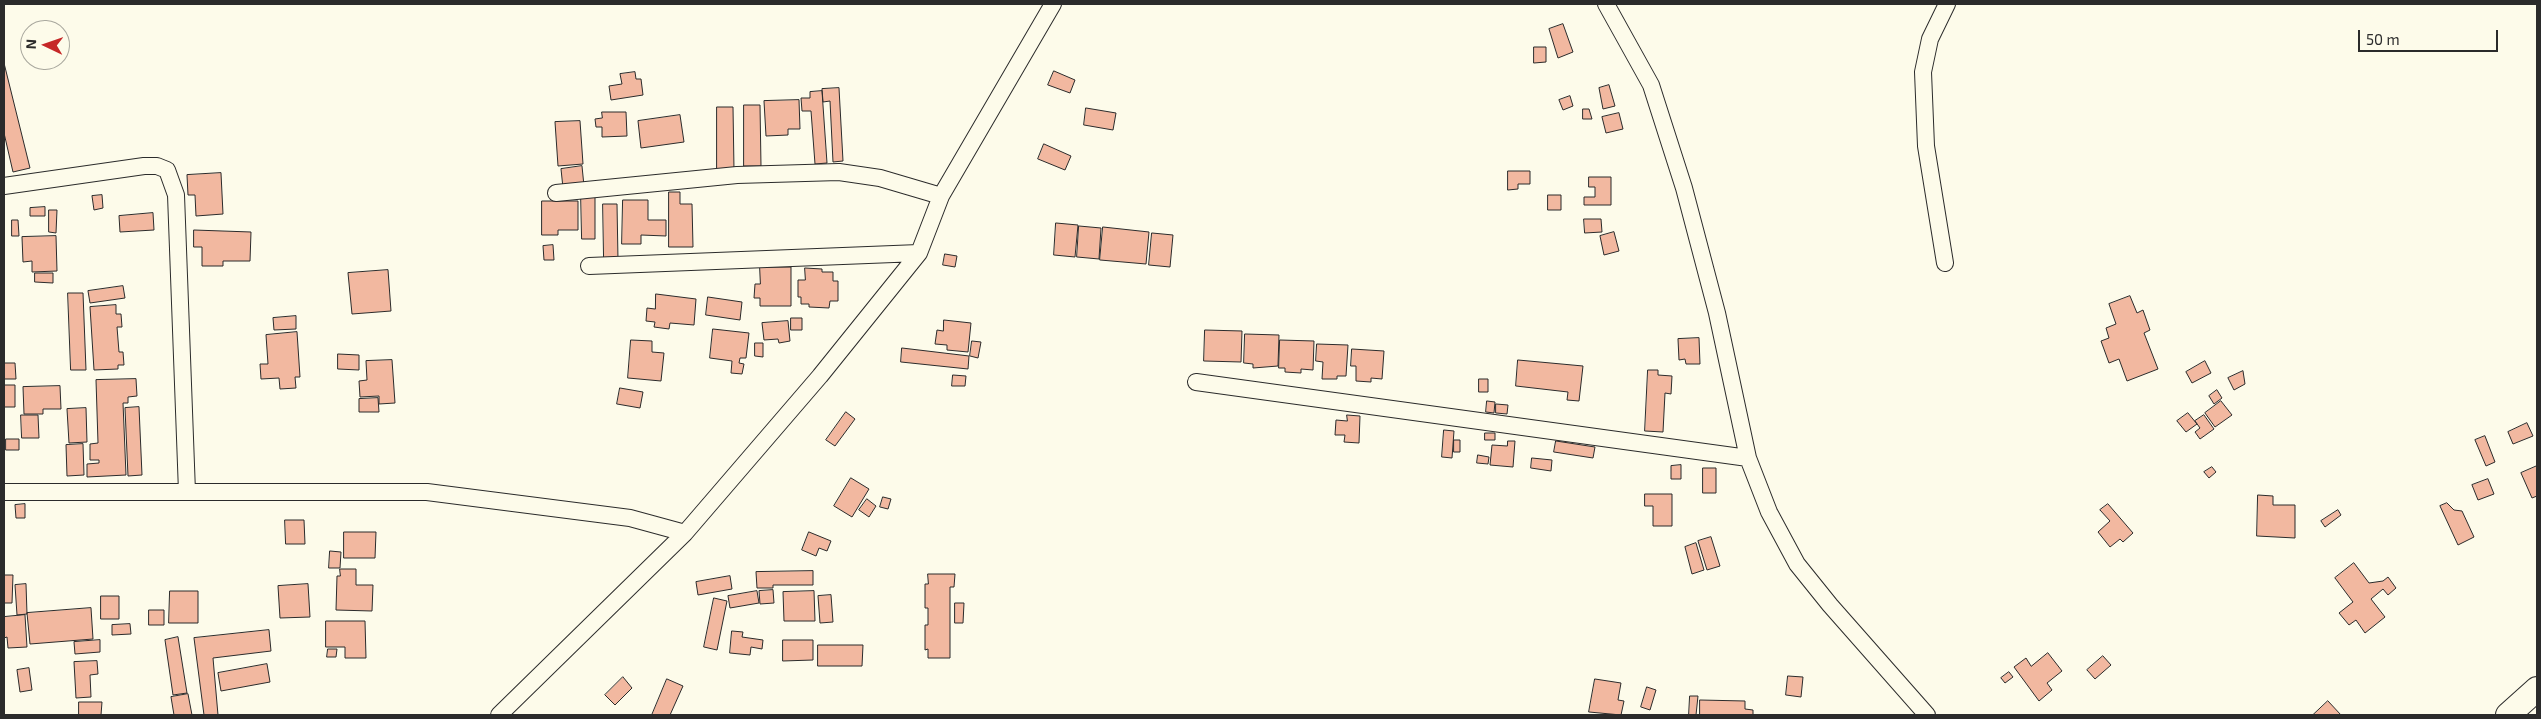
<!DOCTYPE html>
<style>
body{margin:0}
#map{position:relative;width:2541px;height:719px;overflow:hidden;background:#fdfbea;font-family:"Exo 2",sans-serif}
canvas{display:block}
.frame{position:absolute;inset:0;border:5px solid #2b2b2b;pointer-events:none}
.north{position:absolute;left:20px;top:20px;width:50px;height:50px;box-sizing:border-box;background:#fdfbea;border:1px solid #a9a89e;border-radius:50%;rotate:273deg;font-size:14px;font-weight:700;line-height:20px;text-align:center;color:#2b2b2b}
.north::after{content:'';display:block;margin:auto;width:18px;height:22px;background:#c62828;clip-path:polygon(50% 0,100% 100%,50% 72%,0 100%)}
.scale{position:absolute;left:2358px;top:30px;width:140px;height:22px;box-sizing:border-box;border:2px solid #2b2b2b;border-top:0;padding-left:6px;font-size:15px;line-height:18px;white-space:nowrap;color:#2b2b2b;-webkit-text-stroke:4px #fdfbea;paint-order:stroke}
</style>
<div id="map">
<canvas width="2541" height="719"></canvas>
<div class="frame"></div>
<div class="north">N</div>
<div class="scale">50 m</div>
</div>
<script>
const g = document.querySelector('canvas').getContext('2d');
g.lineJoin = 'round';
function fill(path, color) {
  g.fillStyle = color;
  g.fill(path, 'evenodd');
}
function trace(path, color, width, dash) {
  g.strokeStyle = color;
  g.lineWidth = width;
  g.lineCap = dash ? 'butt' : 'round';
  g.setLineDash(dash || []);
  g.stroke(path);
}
const building = new Path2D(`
 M1563,24L1573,52L1558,58L1549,29Z
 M1534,47H1546V62L1534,63Z
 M4,63L30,168L13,172L4,133Z
 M1054,71L1075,80L1070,93L1048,85Z
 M635,72L636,79H641L643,95L611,100L609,86L622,84L620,74Z
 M1609,85L1615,106L1603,109L1599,88Z
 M839,88L843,161L833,162L830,101L823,102L822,89Z
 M822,91L827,163L815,164L811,111H802L801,98H810V92Z
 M1570,96L1573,106L1563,110L1559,100Z
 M799,100L800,129H788V135L766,136L764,101Z
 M744,105H760L761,166H744Z
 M717,107H733L734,170H717Z
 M1086,108L1116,113L1113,130L1084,125Z
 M1583,109H1589L1592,119H1583Z
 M602,112H626L627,136L602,137V127H596L595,119L602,118Z
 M1619,113L1623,129L1606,133L1602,117Z
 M680,115L684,142L641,148L638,121Z
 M580,121L583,164L558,166L555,122Z
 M1044,144L1071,156L1065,170L1038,159Z
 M582,166L584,186L563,188L561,169Z
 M1508,171H1530V184H1518V189L1508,190Z
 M221,173L223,214L196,216L195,195H188L187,175Z
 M1589,177H1611V205H1584V197H1595V187H1589Z
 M669,192H680V204H692L693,247H669Z
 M102,195L103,208L94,210L92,196Z
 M581,195H595V239H582Z
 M1548,195H1561V210H1548Z
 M623,200H648V220H666V236L641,235V244H622Z
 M542,201H578V230H558V235H542Z
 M603,204H617L618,260H604Z
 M45,207V216H30V208Z
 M49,210H57L56,233L49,232Z
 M153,213L154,230L120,232L119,216Z
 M1584,219H1601L1602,232L1585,233Z
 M12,220H18L19,236H12Z
 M1056,223L1078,225L1075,257L1054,255Z
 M1079,226L1101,228L1099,259L1077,257Z
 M1103,227L1149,232L1146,264L1100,260Z
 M194,230L251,232L250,261H223V266H202V247H194Z
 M1614,232L1619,251L1604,255L1600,236Z
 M1152,233L1173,235L1170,267L1149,265Z
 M56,236L57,271L32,272V261L23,262L22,237Z
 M553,245L554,260H544L543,246Z
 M945,254L957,256L955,267L943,265Z
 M760,267H791V306H760V298H754L755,284H760Z
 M805,268L822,269V272H833V281H838V301H830L829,308L809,307V304H801V297H798V280H805Z
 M388,270L391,311L352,314L348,273Z
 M35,273H53V283L35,282Z
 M123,286L125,298L90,303L88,291Z
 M68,293H83L86,370H71Z
 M656,294L696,299L694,325L670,323L669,329L654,327L655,322L646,321L647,308L655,309Z
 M2130,296L2137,313L2143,310L2150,330L2144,333L2158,369L2127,381L2119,359L2109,363L2101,341L2109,338L2106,328L2116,324L2109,304Z
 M708,297L742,302L740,320L706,315Z
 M116,305V314H121L122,327H117L119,352H123L124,365H118V369L94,370L90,307Z
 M296,316V329L274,330L273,318Z
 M791,318H802V330H791Z
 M944,320L971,323L968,352L947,350V345L935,344L937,330L943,331Z
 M788,321L790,341L779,343L778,339L764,340L762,323Z
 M713,329L749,333L746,358H740L739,363L744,364L742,374L731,373L732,361L710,358Z
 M1205,330L1242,331L1241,362L1204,361Z
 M297,332L300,377H295L296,388L280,389L279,378L261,379L260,364H268L266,335Z
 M1245,334L1279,335L1278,366L1253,368V364L1244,363Z
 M1699,338L1700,364H1686L1685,359L1679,360L1678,339Z
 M631,340L652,341V352L664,353L661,381L628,378Z
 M1280,340L1314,341L1313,370L1301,369V373L1285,372V368H1279Z
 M972,341L981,342L978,358L970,356Z
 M755,343H763V357L755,356Z
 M1317,344L1348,345L1346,376H1337V379H1322L1323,362L1316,361Z
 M902,348L969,356L968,369L901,362Z
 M1352,349L1384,351L1382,379L1371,378V382L1356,381V366H1351Z
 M338,354L359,355V370L338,369Z
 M392,360L395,403L379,404V396L360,397L359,381L367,380L366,361Z
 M1518,360L1583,366L1579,401L1567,400L1568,392L1516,386Z
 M2205,361L2211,373L2192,383L2186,372Z
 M4,363H15L16,379H4Z
 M1648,370H1658V375L1672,376L1671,394L1665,393L1663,432L1645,431Z
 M2243,371L2245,384L2234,390L2228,378Z
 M953,375L966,376L965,386H952Z
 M136,379L137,396L128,397V403H123L126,475L87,477V464L99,463V460H90V444L98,443L96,380Z
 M1479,379H1488V392H1479Z
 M4,385H15V407H4Z
 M60,386L61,409H43V414H24L23,387Z
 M620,388L643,392L640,408L617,404Z
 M2217,390L2222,398L2214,404L2209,396Z
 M378,398L379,412H359V399Z
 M1487,401L1495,402L1494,413L1486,412Z
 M2221,401L2232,415L2215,427L2205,413Z
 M1496,404L1508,405L1507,414L1496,413Z
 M139,407L142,475L128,476L125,408Z
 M86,408L87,442L69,443L67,409Z
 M846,412L855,419L835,446L826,440Z
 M2188,413L2197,424L2186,432L2177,421Z
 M21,415H38L39,438H22Z
 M1347,415L1360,416L1359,443L1344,442L1345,435H1335L1336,420L1347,421Z
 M2204,415L2214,429L2200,439L2195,432L2200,428L2195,421Z
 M2527,423L2533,436L2513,444L2508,432Z
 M1444,430L1454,431L1452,458L1442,457Z
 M1485,433H1495V440H1485Z
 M2485,436L2495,462L2486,466L2475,440Z
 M6,439H19V450H6Z
 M1454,440H1460V452H1454Z
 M1508,441H1515L1513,467L1490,465L1492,445L1507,446Z
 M1556,441L1595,447L1593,458L1554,452Z
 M83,444L84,475L67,476L66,445Z
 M1478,455L1489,457L1488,464L1477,463Z
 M1532,458L1552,460L1551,471L1531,468Z
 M1681,465V479H1671V466Z
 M2537,466V496L2532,498L2521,473Z
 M2212,467L2216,472L2209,478L2204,472Z
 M1703,468H1716V493H1703Z
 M851,478L869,489L852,517L834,506Z
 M2488,479L2494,494L2478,500L2472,485Z
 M1645,494H1672V526H1653V506H1645Z
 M2258,495L2273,496V505H2295V538L2257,536Z
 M883,497L891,499L888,509L880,507Z
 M867,499L876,506L869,517L859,510Z
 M2447,503L2454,510L2462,511L2474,537L2458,545L2440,506Z
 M25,504V518H16L15,505Z
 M2108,504L2133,533L2123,542L2120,539L2110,547L2098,532L2110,521L2100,510Z
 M2338,510L2341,515L2325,527L2321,521Z
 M285,520H304L305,544H286Z
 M344,532H376L375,558H344Z
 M809,532L831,541L827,551L819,548L816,556L802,550Z
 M1711,537L1720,566L1707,570L1698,541Z
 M1696,543L1704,570L1692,574L1685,547Z
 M330,551L341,552L340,568H329Z
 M2354,563L2369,583L2383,581L2388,577L2396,588L2388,595L2383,589L2371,599L2385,617L2365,633L2356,620L2349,625L2339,613L2353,602L2335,578Z
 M340,569H356V585H373L372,611L336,610L337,576H340Z
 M813,571V585H773V588H757L756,572Z
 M928,574H955L954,587H950V658H928V649L925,650V625H928V608H925V584H928Z
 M4,575H13L12,603H4Z
 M730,576L732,589L698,595L696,582Z
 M26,584L27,614L17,615L15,585Z
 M308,584L310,617L280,618L278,586Z
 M773,590L774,603L760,604L759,591Z
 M170,591H198V623H169Z
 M757,591L759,603L730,608L728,596Z
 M814,591L815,621H784L783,592Z
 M831,595L833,622L820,623L818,596Z
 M101,596H119V619H101Z
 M714,598L727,601L717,650L704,647Z
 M955,603H964L963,623H955Z
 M91,608L93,639L30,644L27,613Z
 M149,610H164V625H149Z
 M25,615L27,647L8,648L7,637L4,638V617Z
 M326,621H365L366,658H345V647H326Z
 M130,624L131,634L112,635V625Z
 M269,630L271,651L213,658L218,715H204L194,638Z
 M732,631L743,632L742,637L763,640L762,649L751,647L750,655L730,653Z
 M178,637L187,693L173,695L165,640Z
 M100,640V652L75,654L74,642Z
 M783,640H813V660L783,661Z
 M818,645H863L862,666H818Z
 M328,649H337L336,657H327Z
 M2048,653L2062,671L2047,683L2052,690L2039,701L2014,667L2026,658L2031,666Z
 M2103,656L2111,665L2095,679L2087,670Z
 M97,661L98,674L90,675L91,697L76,698L74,662Z
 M267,664L270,682L221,691L218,673Z
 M29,668L32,690L20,692L17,670Z
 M2009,672L2013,677L2005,683L2001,678Z
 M1788,676L1803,677L1801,697L1786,695Z
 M623,677L632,688L615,705L605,695Z
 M667,679L683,686L670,715H652Z
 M1595,679L1621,683L1618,700L1624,701L1621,715L1589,712Z
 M1647,687L1656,690L1650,710L1641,707Z
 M188,694L192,715H174L171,697Z
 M1690,696H1698L1696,715H1689Z
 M1700,700L1745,701V709L1753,710V715H1700Z
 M2328,701L2341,715H2313Z
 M79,702H102L101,715H79Z`);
const street = new Path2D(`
 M1606,4L1651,85L1684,188L1717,313L1748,458L1769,512L1797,564L1830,605L1927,715
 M4,186L144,166H157L167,170L176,195L187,492
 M556,193L737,175L839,172L880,178L941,196
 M1945,263L1926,146L1923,72L1930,39L1947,4
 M589,266L919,253
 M1196,382L1748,458
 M4,492H427L630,518L685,533
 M499,715L685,533L820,376L919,253L941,196L1053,4`);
const secondary = new Path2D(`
 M2508,715L2537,689`);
fill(building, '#f2b8a0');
trace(building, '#2b2b2b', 1);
trace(street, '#2b2b2b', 18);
trace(secondary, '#2b2b2b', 26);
trace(street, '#fdfbea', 16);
trace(secondary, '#fdfbea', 24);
</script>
